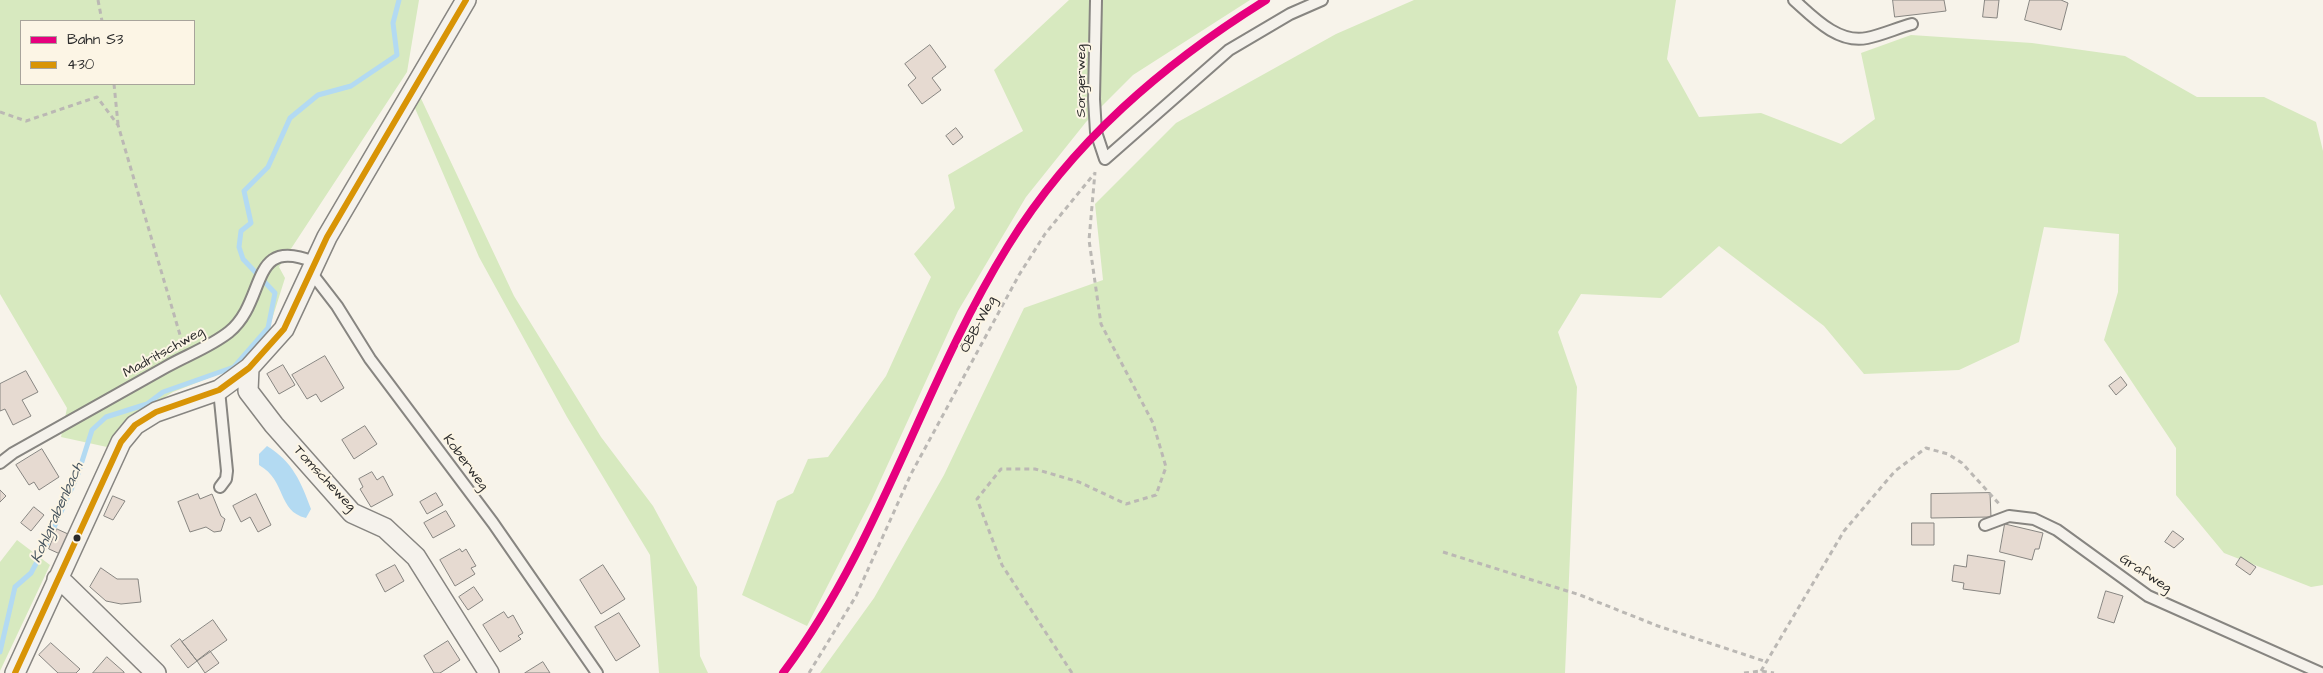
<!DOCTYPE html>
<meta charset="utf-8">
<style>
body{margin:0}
#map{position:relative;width:2323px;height:673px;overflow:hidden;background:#f7f3ea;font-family:"Architects Daughter",sans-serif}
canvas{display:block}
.legend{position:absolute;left:20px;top:20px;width:175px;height:65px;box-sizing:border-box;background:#fcf5e5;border:1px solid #a8a49b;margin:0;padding:6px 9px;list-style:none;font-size:15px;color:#2b2b2b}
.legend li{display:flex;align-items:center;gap:10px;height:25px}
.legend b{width:25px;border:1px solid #a8a49b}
</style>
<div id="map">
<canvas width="2323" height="673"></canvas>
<ul class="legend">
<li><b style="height:6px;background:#e6007e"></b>Bahn S3</li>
<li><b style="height:6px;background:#d89406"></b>430</li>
</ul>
</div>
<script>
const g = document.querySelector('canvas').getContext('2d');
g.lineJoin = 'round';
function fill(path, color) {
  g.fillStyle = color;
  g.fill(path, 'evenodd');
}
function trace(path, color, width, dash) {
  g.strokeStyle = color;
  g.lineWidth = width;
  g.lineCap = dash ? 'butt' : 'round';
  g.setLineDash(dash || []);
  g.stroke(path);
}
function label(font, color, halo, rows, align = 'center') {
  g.font = font + ' "Architects Daughter",sans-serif';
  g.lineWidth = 4;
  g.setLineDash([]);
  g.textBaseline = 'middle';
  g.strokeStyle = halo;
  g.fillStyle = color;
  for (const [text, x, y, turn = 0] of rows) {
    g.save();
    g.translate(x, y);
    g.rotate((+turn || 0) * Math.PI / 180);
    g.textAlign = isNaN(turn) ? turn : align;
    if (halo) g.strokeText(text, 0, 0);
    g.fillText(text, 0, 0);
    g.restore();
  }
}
const green = new Path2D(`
 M0,0H419L407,72L279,267L285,278L268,332L242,365L173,392L123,424L107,447L61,437L67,408L0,294ZM21,21H194V84H21Z
 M1069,0H1250L1133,75L1086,122L1026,197L958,311L871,501L807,626L742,595L777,501L793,493L808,459L828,457L886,376L931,277L914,254L955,208L948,175L1023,131L994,70Z
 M1414,0H1676L1667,59L1699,117L1761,113L1841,144L1875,119L1861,53L1911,35L2032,43L2125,56L2197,97H2264L2316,122L2323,151V585L2311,587L2224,553L2176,495V448L2104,340L2118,292L2119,234L2044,227L2019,342L1959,370L1864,374L1824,326L1719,246L1661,298L1581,294L1558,332L1577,387L1565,673H820L874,598L944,475L1024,308L1103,280L1095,204L1176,123L1336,34Z
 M417,90L514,296L601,437L653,506L697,587L700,656L708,673H659L650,555L567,417L479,257L411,99Z
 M17,540L50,565L0,671V562Z`);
const water = new Path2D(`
 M267,446C293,462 301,482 311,509L306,518C277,511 287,481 259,465V454Z`);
const stream = new Path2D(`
 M0,652L15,587L31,573L47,543L78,474L92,430L106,417L147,404L163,392L234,367L268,328L275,293L243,259L239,247L241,231L251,223L244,191L268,167L290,118L318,95L351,86L397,55L393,23L399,0`);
const building = new Path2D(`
 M1893,0H1944L1946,11L1895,17Z
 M1985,0H1999L1997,18L1983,17Z
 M2030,0H2061L2068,3L2061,30L2025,20Z
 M930,45L946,67L932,78L941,90L922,104L908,85L916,78L905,64Z
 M956,128L963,137L953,145L946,136Z
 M325,356L344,388L321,402L316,394L307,399L292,375Z
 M283,365L295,385L279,394L267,374Z
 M26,371L38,392L22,400L31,416L13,425L5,409L0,411V384Z
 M2121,377L2127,385L2116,395L2109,386Z
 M365,426L377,444L354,459L342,440Z
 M42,449L59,477L39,490L34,482L29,485L16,465Z
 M372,472L377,480L383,476L393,495L371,507L360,489L363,487L359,479Z
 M0,490L6,496L0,502Z
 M436,493L443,505L427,514L420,502Z
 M1990,493L1991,517L1931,518V494Z
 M198,494L200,499L212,494L221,516L225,519L221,531L214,532L206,527L190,532L178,502Z
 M256,494L271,525L258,532L250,517L241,522L233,506Z
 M113,496L125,501L113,520L104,516Z
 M34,507L44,515L31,531L21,523Z
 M446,511L455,526L433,538L424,523Z
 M1912,523H1934V545H1912Z
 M2005,524L2043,533L2039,549H2035L2032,560L2000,552Z
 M57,529L68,534L60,554L49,549Z
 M2173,531L2184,539L2174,548L2165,542Z
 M460,549L462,552L466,549L476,566L471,568L475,574L455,586L440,560Z
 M1968,555L2005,561L2000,594L1963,589L1964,583L1952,581L1954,565L1966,567Z
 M2241,557L2256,567L2250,575L2236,565Z
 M395,565L404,581L385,592L376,575Z
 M603,565L625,599L601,614L580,580Z
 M101,568L117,579H138L141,602L121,604L106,601L90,587Z
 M474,587L483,600L468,610L459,597Z
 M2106,591L2123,596L2114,623L2098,618Z
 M504,612L508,618L513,615L523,633L518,636L521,639L500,652L483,625Z
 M619,613L640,646L616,661L595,627Z
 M213,620L227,640L197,661L182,642Z
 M180,639L197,661L188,668L171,646Z
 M448,641L460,660L440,673H434L424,656Z
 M51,643L80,669L76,673H58L39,655Z
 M210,651L219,663L205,673L197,661Z
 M107,657L124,672V673H93Z
 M543,662L550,673H525Z`);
const path = new Path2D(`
 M98,0L102,21
 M114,84L118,124
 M0,112L26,121L97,97L118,125L183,345
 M1443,552L1580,595L1658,626L1767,662
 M1761,671L1844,531L1895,471L1926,448L1948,454L1962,463L2001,506
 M809,673L856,596L911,474L1019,275L1045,234L1094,174
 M1072,673L1002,565L977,499L1001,469H1035L1079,482L1126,504L1156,495L1166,467L1153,423L1101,324L1089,240L1095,172
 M1744,673L1761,671L1774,673`);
const lane = new Path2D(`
 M1096,0L1094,99L1096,132L1105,159L1229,50L1290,14L1322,0
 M1794,0C1813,17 1838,44 1867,38C1882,35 1897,28 1912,24
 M310,271L337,306L370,359L493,523L597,673
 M219,390L227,471L226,479L220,487
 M0,463L13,453C64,424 115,396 166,367C187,355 210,347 229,332C268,300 248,235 314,262
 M1985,525L2009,516L2034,519L2057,530L2148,596L2321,673`);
const street = new Path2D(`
 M249,368L248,391L274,425L352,513L385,528L416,557L489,673
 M57,579L65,584L156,673
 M15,673L121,442L135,425L156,412L219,390L249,368L284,329L327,237L466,0`);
const bus1 = new Path2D(`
 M15,673L121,442L135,425L156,412L219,390L249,368L284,329L327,237L466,0`);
const rail1 = new Path2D(`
 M783,673C880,544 923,383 1008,246C1072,142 1163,64 1266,0`);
const markers = [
 [77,538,4.5,"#2b2b2b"]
];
const streetNames = [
 ["Sorgerweg",1082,81,-90],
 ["ÖBB-Weg",979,325,-62],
 ["Madritschweg",164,353,-29],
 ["Koberweg",465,463,53],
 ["Tomscheweg",324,479,47],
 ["Grafweg",2145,574,33]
];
const waterNames = [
 ["Kohlgrabenbach",58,513,-66]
];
fill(green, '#d7e9bf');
fill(water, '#b3daf2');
trace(stream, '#b3daf2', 5);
fill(building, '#e6dad1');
trace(building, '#878581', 1);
trace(lane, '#878581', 14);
trace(street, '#878581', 22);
trace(path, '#bbb8b4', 3, [5, 4]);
trace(lane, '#f5f2ec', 10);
trace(street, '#f5f2ec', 19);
trace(bus1, '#d89406', 6);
trace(rail1, '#e6007e', 8);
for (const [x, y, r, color] of markers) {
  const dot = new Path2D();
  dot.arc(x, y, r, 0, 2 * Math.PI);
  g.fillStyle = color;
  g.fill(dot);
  trace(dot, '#fcf5e5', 2);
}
label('14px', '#2b2b2b', '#fcf5e5', streetNames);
label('italic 15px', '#46545e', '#fcf5e5', waterNames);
</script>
